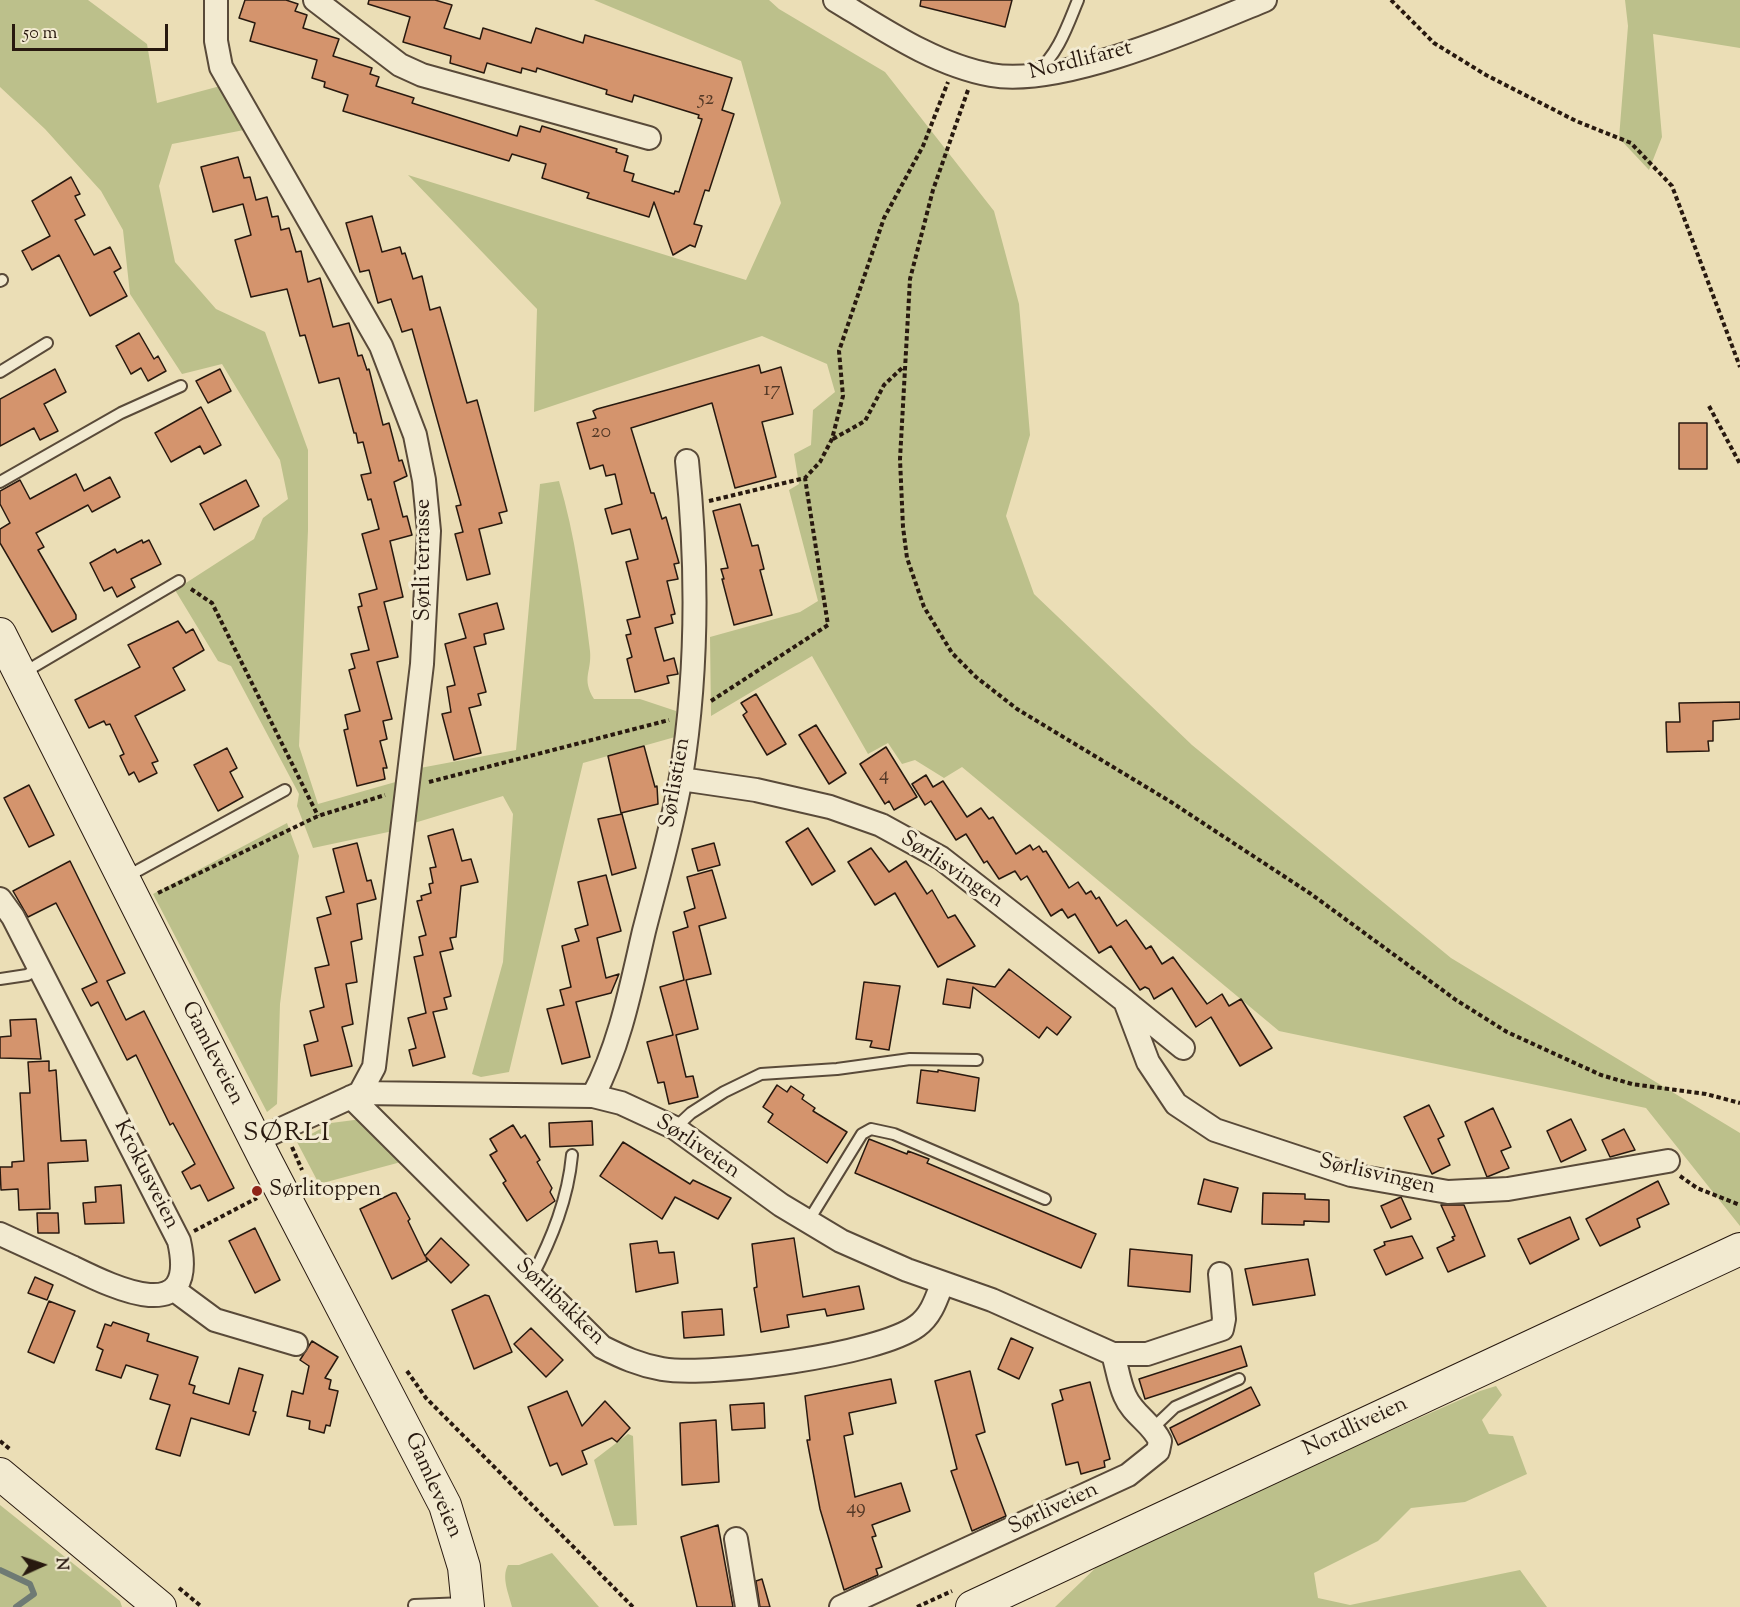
<!DOCTYPE html>
<meta charset="utf-8">
<style>
body{margin:0}
#map{position:relative;width:1740px;height:1607px;overflow:hidden;background:#ebdeb6;font-family:"Sorts Mill Goudy",serif}
canvas{display:block}
.north{position:absolute;left:12px;top:1535px;width:60px;height:60px;-webkit-text-stroke:4px #f2ead0;paint-order:stroke;rotate:87deg;font-size:16px;font-weight:700;line-height:24px;text-align:center;color:#28190f}
.north::after{content:'';display:block;margin:auto;width:21px;height:27px;background:#28190f;clip-path:polygon(50% 0,100% 100%,50% 72%,0 100%)}
.scale{position:absolute;left:12px;top:24px;width:156px;height:27px;box-sizing:border-box;border:3px solid #28190f;border-top:0;padding-left:8px;font-size:18px;line-height:21px;white-space:nowrap;color:#28190f;-webkit-text-stroke:4px #f2ead0;paint-order:stroke}
</style>
<div id="map">
<canvas width="1740" height="1607"></canvas>
<div class="north">N</div>
<div class="scale">50 m</div>
</div>
<script>
const g = document.querySelector('canvas').getContext('2d');
g.lineJoin = 'round';
function fill(path, color) {
  g.fillStyle = color;
  g.fill(path, 'evenodd');
}
function trace(path, color, width, dash) {
  g.strokeStyle = color;
  g.lineWidth = width;
  g.lineCap = dash ? 'butt' : 'round';
  g.setLineDash(dash || []);
  g.stroke(path);
}
function label(font, color, halo, rows, align = 'center') {
  g.font = font + ' "Sorts Mill Goudy",serif';
  g.lineWidth = 6;
  g.setLineDash([]);
  g.textBaseline = 'middle';
  g.strokeStyle = halo;
  g.fillStyle = color;
  for (const [text, x, y, turn = 0] of rows) {
    g.save();
    g.translate(x, y);
    g.rotate((+turn || 0) * Math.PI / 180);
    g.textAlign = isNaN(turn) ? turn : align;
    if (halo) g.strokeText(text, 0, 0);
    g.fillText(text, 0, 0);
    g.restore();
  }
}
const green = new Path2D(`
 M0,0H88L147,44L157,103L224,85L244,130L172,144L159,186L175,262L216,309L265,332L308,450V530L299,746L318,804L399,781L393,831L313,848L297,806L299,794L231,666L218,661L175,590L254,539L263,518L288,499L280,460L222,364L182,374L130,294L123,230L101,191L45,129L0,87Z
 M594,0H769L779,9L885,72L994,211L1019,304L1030,435L1006,516L1034,594L1192,745L1451,958L1740,1133V1226L1646,1108L1279,1031L962,767L944,778L915,760L902,764L888,743L868,754L812,656L711,716L710,637L800,612L818,601L789,490L799,484L794,454L811,445L813,410L835,392L827,364L762,336L534,412L537,309L408,175L746,280L781,203L741,61Z
 M1625,0H1740V48L1653,34L1662,137L1649,170L1619,138L1628,26Z
 M559,481C575,535 583,594 590,651C592,672 581,678 594,699H640L676,711L675,737L583,763L509,1072L481,1077L472,1074L503,962L513,814L503,796L411,824L420,768L516,750L540,484Z
 M287,823L299,856L280,1004L277,1104L267,1112L153,894Z
 M362,1119L401,1162L319,1184L297,1142L331,1123Z
 M1496,1386L1502,1395L1482,1420L1489,1434L1513,1436L1527,1474L1465,1502L1411,1508L1378,1541L1314,1573L1318,1598L1350,1605L1520,1570L1547,1607H1055L1108,1556L1480,1391Z
 M628,1434L633,1436L637,1525L614,1526L594,1460Z
 M0,1505L120,1601L122,1607H0Z
 M552,1553L599,1607H512C509,1594 501,1578 508,1565H519Z`);
const stream = new Path2D(`
 M0,1570L30,1584L34,1594L16,1607`);
const building = new Path2D(`
 M245,0H286L298,4L295,11L307,15L303,28L339,39L333,56L372,68L370,74L379,77L376,86L414,98L412,103L517,136L520,126L540,132L542,126L617,149L616,152L628,156L624,171L634,174L632,181L674,194L675,191L679,192L702,119L698,118L699,115L634,95L632,102L606,94L607,90L537,68L536,72L522,68L521,73L487,63L484,73L450,63L451,56L403,42L410,17L368,4L369,0H435L452,5L444,28L480,39L483,28L531,43L536,28L583,43L585,35L732,78L722,110L734,114L709,191L705,190L694,224L702,226L695,247L690,245L673,255L654,202L649,217L587,198L589,193L542,178L546,164L512,154L509,161L343,111L348,95L324,87L325,82L312,78L317,60L250,41L255,23L239,18Z
 M921,0H1012L1005,27L920,6Z
 M238,157L244,178L250,177L256,200L267,197L272,217L278,216L281,230L289,228L296,252L301,251L308,282L320,278L333,327L349,323L358,356L362,355L367,370L369,369L383,425L389,423L399,461L402,460L407,476L394,482L403,517L407,516L412,535L390,541L403,597L384,602L398,657L377,662L392,719L383,721L387,739L380,741L387,768H383L385,779L357,786L344,730L348,729L345,715L360,711L349,670L355,668L351,654L369,650L358,607L362,606L359,594L377,589L362,534L379,529L371,499L368,500L361,475L371,473L363,442L358,443L356,433H354L339,378L319,383L305,335L300,336L287,289L251,297L235,240L251,235L243,204L213,212L201,167Z
 M71,177L80,194L75,196L85,215L75,220L94,255L110,247L121,268L114,272L127,296L90,316L59,255L32,270L22,251L50,236L32,201Z
 M372,216L382,252L400,247L402,254L405,253L413,279L422,276L430,310L440,307L467,403L477,400L507,511L499,513L502,523L479,529L490,574L467,580L455,534L463,532L456,506L461,505L412,329L402,332L391,299L378,303L369,270L360,272L346,223Z
 M139,333L154,359L158,356L166,371L148,381L141,368L131,374L116,346Z
 M759,365L761,373L781,367L793,414L762,422L776,477L735,488L712,403L631,428L651,493H654L662,519L666,517L679,563L674,564L678,579L667,581L675,614L671,615L673,623L655,628L664,661L674,658L678,674L667,676L669,683L635,692L627,659L632,657L626,635L631,634L627,620L640,617L626,562L638,559L630,529L612,534L605,509L622,504L615,474L606,476L603,465L590,469L577,423L596,418L593,411L597,409Z
 M55,369L66,392L44,404L58,431L40,440L34,428L0,446V399Z
 M220,369L231,391L208,403L196,381Z
 M201,407L221,445L204,454L200,446L171,462L155,433Z
 M1679,423H1707V469H1679Z
 M76,474L84,491L110,477L120,497L92,512L88,505L36,533L44,547L38,550L76,615V619L52,632L0,543V529L10,523L0,504V491L20,480L30,499Z
 M246,480L259,506L214,530L200,504Z
 M740,504L752,546L758,545L764,569L760,570L772,615L734,625L722,579H724L721,569L728,568L713,511Z
 M142,540L143,543L149,540L161,564L131,579L135,587L117,597L112,587L104,591L90,563L115,549L117,553Z
 M497,603L504,629L484,634L486,644L474,647L486,692L478,694L481,705L469,708L481,753L454,760L442,714L451,712L447,687L455,685L445,644L466,638L459,614Z
 M178,621L186,633L193,629L204,650L173,668L185,690L135,716L158,761L152,763L157,773L139,782L134,772L129,775L120,756L124,754L110,724L106,725L104,721L89,728L75,700L140,667L128,645Z
 M756,694L786,744L767,755L743,715L747,712L741,703Z
 M1740,702V719L1713,721V741H1708L1709,751L1667,752L1666,722H1680L1679,703Z
 M816,725L846,773L829,784L799,735Z
 M644,746L655,787L657,786L658,804L621,813L608,756Z
 M886,747L917,797L894,810L889,801L885,804L860,764Z
 M227,748L237,768L230,772L243,797L218,811L194,765Z
 M926,775L933,787L943,781L967,817L981,808L989,819L993,817L1016,854L1030,845L1033,850L1039,846L1043,852L1046,851L1069,888L1078,882L1086,894L1091,891L1096,899L1099,897L1117,926L1126,920L1146,949L1151,946L1162,964L1173,957L1207,1004L1222,994L1229,1006L1241,999L1272,1048L1240,1066L1211,1017L1196,1027L1172,988L1154,999L1149,989L1145,987L1140,990L1111,946L1099,953L1075,914L1068,918L1062,909L1051,916L1027,876L1021,880L1015,871L999,879L987,861L984,863L966,834L956,840L931,801L925,805L912,784Z
 M29,785L54,835L29,847L4,798Z
 M622,814L636,868L612,875L598,819Z
 M808,828L835,871L812,885L786,842Z
 M453,829L462,861L471,859L478,882L461,886L456,937L450,938L453,949L440,952L451,996L444,998L447,1009L433,1012L445,1057L413,1066L409,1050L416,1048L408,1018L426,1013L414,957L423,955L419,937L426,935L417,901L422,900L421,896L431,893L429,884L433,883L430,868L436,867L428,836Z
 M357,843L367,881L371,880L376,899L357,904L362,939L351,942L357,982L346,984L353,1024L342,1027L352,1066L311,1076L304,1045L318,1041L310,1011L324,1007L315,968L329,965L317,918L331,914L326,897L344,892L333,849Z
 M714,843L720,865L698,871L692,849Z
 M871,848L889,872L906,861L927,894L932,890L948,918L955,915L975,946L938,967L895,893L875,905L848,862Z
 M70,861L125,973L107,981L126,1020L144,1011L234,1188L208,1201L200,1185L191,1189L182,1172L195,1164L173,1123L170,1125L136,1055L127,1060L98,1002L91,1006L82,989L97,982L56,903L28,917L13,891Z
 M712,870L726,918L699,926L711,974L686,980L698,1029L676,1035L686,1077L693,1076L698,1097L669,1104L664,1082L658,1083L647,1042L673,1035L660,987L684,980L673,932L688,927L684,912L695,908L687,877Z
 M606,875L621,931L597,938L606,978L619,974L611,993L576,1002L590,1057L562,1064L547,1009L564,1005L560,990L571,987L562,946L579,941L575,929L588,925L578,882Z
 M1009,969L1071,1017L1057,1035L1047,1027L1039,1038L973,987L970,1008L943,1004L947,979L995,987Z
 M864,982L900,986L889,1050L870,1047L872,1041L856,1039Z
 M36,1019L41,1059L0,1058V1037L11,1036L10,1020Z
 M49,1061V1071L56,1070L61,1141L86,1140L88,1161L48,1163L50,1209L19,1210L18,1189L1,1190L0,1167H12V1162L24,1161L20,1093H30L28,1062Z
 M921,1070L938,1072V1070L979,1078L975,1111L917,1103Z
 M777,1085L787,1092L791,1086L804,1095L802,1099L815,1108L813,1111L847,1132L827,1163L768,1122L773,1114L763,1107Z
 M1429,1105L1444,1136L1438,1139L1450,1165L1432,1174L1404,1117Z
 M1493,1108L1511,1147L1501,1151L1509,1168L1487,1177L1465,1122Z
 M1571,1119L1586,1150L1561,1162L1547,1131Z
 M592,1121L593,1145L550,1147L549,1123Z
 M513,1125L521,1138L525,1135L540,1160L537,1162L552,1188L550,1192L555,1201L527,1221L503,1183L506,1181L490,1155L497,1151L490,1139Z
 M1624,1129L1635,1150L1610,1157L1602,1140Z
 M869,1139L907,1154L908,1151L929,1159L927,1163L1096,1234L1081,1268L855,1173Z
 M623,1142L690,1184L693,1180L731,1198L718,1219L675,1197L662,1219L600,1176Z
 M1204,1179L1238,1188L1231,1212L1198,1204Z
 M1658,1181L1669,1204L1637,1219L1640,1227L1600,1246L1586,1219Z
 M121,1185L124,1223L85,1224L83,1203L96,1202L95,1187Z
 M393,1193H396L410,1219L408,1221L425,1256L441,1238L469,1265L451,1283L426,1257L427,1261L392,1279L360,1209Z
 M1263,1193L1305,1194V1199L1329,1200V1222L1304,1221V1225L1262,1224Z
 M1401,1197L1411,1219L1391,1228L1381,1206Z
 M1441,1205H1464L1485,1256L1448,1272L1437,1248L1454,1240L1452,1237L1455,1236Z
 M37,1213H58L59,1233H38Z
 M1570,1217L1579,1239L1530,1264L1518,1239Z
 M255,1228L280,1280L255,1293L229,1241Z
 M1412,1236L1423,1258L1386,1275L1374,1250L1385,1245L1384,1242Z
 M794,1238L803,1297L859,1286L864,1309L827,1316L825,1309L787,1315L789,1327L761,1332L754,1288L757,1287L752,1244Z
 M657,1241L659,1253L674,1252L678,1283L636,1292L630,1244Z
 M1130,1249L1192,1255L1190,1292L1128,1286Z
 M1308,1259L1315,1295L1253,1305L1245,1269Z
 M35,1277L53,1285L47,1300L28,1293Z
 M485,1295L489,1296L512,1352L474,1369L452,1310Z
 M49,1301L75,1311L54,1363L28,1352Z
 M722,1309L724,1335L684,1338L682,1312Z
 M113,1322L149,1334L147,1341L198,1357L189,1384L195,1386L193,1393L229,1404L239,1368L263,1375L253,1411L256,1412L249,1435L191,1418L180,1456L156,1449L170,1405L150,1399L158,1375L126,1365L121,1378L96,1370L103,1350L97,1347L105,1324L111,1326Z
 M531,1328L563,1360L546,1377L514,1344Z
 M1011,1338L1033,1348L1019,1379L998,1369Z
 M312,1341L338,1357L325,1378L331,1380L329,1389L338,1391L330,1426L326,1425L324,1433L309,1429L310,1421L287,1416L292,1391L303,1394L309,1366L300,1360Z
 M1241,1346L1247,1366L1145,1399L1139,1379Z
 M970,1371L985,1432L976,1435L1006,1516L972,1531L951,1471L957,1469L935,1381Z
 M891,1379L896,1403L849,1413L853,1434L844,1436L855,1497L901,1483L910,1511L872,1525L876,1536L872,1537L882,1567L876,1569L878,1575L844,1590L820,1509L807,1440H810L805,1396Z
 M1090,1382L1110,1459L1104,1461L1105,1467L1081,1474L1078,1462L1066,1465L1052,1404L1063,1400L1060,1390Z
 M1251,1387L1260,1405L1178,1445L1170,1428Z
 M567,1391L582,1426L605,1401L630,1428L617,1442L612,1438L582,1451L587,1464L562,1475L557,1463L550,1466L528,1407Z
 M764,1403L765,1428L732,1430L730,1405Z
 M716,1420L719,1482L682,1485L680,1423Z
 M718,1525L733,1607H697L681,1537Z
 M762,1579L770,1607H760L756,1581Z`);
const path = new Path2D(`
 M1391,0L1434,43L1486,75L1576,121L1631,143L1672,186L1740,367
 M968,90L933,190L910,279L900,459L903,527L907,558L924,607L952,653L976,677L1017,709L1171,802L1311,894L1456,1000L1507,1032L1601,1075L1632,1084L1706,1094L1740,1103
 M1709,406L1740,464
 M833,439L865,421L884,385L903,367
 M709,501L805,478L820,462L832,439L843,396L839,351L884,218L923,146L948,82
 M191,589L212,603L318,816
 M711,701L828,625L805,478
 M429,782L669,720
 M158,893L318,816L385,795
 M292,1147L302,1170
 M1680,1176L1697,1188L1740,1205
 M194,1231L257,1198
 M407,1371L426,1398L633,1607
 M0,1441L11,1450
 M179,1588L202,1607
 M917,1607L952,1591`);
const lane = new Path2D(`
 M1037,71C1058,55 1068,24 1078,0
 M0,281L2,280
 M0,372L47,343
 M0,482L121,413L181,386
 M23,673L179,581
 M126,877L285,790
 M0,979L27,975L38,969
 M675,1128L691,1113L724,1092L761,1074L837,1069L910,1059L977,1060
 M809,1220L862,1134L871,1129L894,1134L1045,1199
 M532,1277C552,1238 568,1199 572,1155
 M1154,1427L1175,1407L1239,1379
 M414,1605L465,1603`);
const street = new Path2D(`
 M216,0V41L221,67L381,346L415,435L424,480L429,531L422,664L374,1067L360,1093
 M315,0L400,65L422,75L649,138
 M835,0C883,29 935,65 991,75C1061,88 1197,28 1265,0
 M681,779L756,790L830,807L881,825L941,858L1125,1001L1148,1062L1176,1104L1215,1130L1351,1175L1448,1192L1508,1189L1668,1161
 M0,899L13,917L179,1241C199,1330 113,1287 72,1267C48,1256 24,1245 0,1234
 M1125,1001L1183,1048
 M593,1096C620,1045 631,987 644,931C657,880 672,829 681,777C698,672 698,567 687,461
 M351,1097L602,1347C622,1357 639,1365 662,1369C711,1377 878,1355 917,1326C931,1316 936,1300 942,1284
 M255,1141L360,1093L593,1096L621,1103L675,1128L781,1205L841,1241L907,1270L992,1300L1113,1354H1147L1222,1329L1224,1319L1220,1274
 M173,1289L215,1320L296,1344
 M736,1539L747,1607
 M841,1607L1128,1475L1158,1451L1160,1441C1152,1423 1133,1415 1125,1396C1119,1383 1117,1367 1113,1354`);
const secondary = new Path2D(`
 M0,634L266,1161L445,1505L464,1567L468,1607
 M0,1474L160,1607
 M972,1607L1740,1249`);
const markers = [
 [257,1191,6,"#8f2418"]
];
const numberNames = [
 ["52",706,101],
 ["17",772,392],
 ["20",601,434],
 ["4",884,777],
 ["49",856,1510]
];
const streetNames = [
 ["Nordlifaret",1081,62,-14],
 ["Sørli terrasse",425,560,-90],
 ["Sørlistien",677,783,-80],
 ["Sørlisvingen",951,871,34],
 ["Gamleveien",211,1054,63],
 ["Sørliveien",697,1148,34],
 ["Krokusveien",145,1175,63],
 ["Sørlisvingen",1377,1176,13],
 ["Sørlibakken",559,1303,44],
 ["Nordliveien",1356,1428,-25],
 ["Gamleveien",432,1486,66],
 ["Sørliveien",1054,1510,-25]
];
const poiNames = [
 ["Sørlitoppen",269,1191]
];
const quarterNames = [
 ["SØRLI",287,1136]
];
fill(green, '#bcc08b');
trace(stream, '#6e7a74', 6);
fill(building, '#d4946d');
trace(building, '#28190f', 1.5);
trace(lane, '#594a39', 14);
trace(street, '#594a39', 26);
trace(secondary, '#28190f', 34);
trace(path, '#28190f', 4, [4.5, 3]);
trace(lane, '#f2ead0', 10);
trace(street, '#f2ead0', 22);
trace(secondary, '#f2ead0', 32);
for (const [x, y, r, color] of markers) {
  const dot = new Path2D();
  dot.arc(x, y, r, 0, 2 * Math.PI);
  g.fillStyle = color;
  g.fill(dot);
  trace(dot, '#f2ead0', 2);
}
label('20px', '#533826', null, numberNames);
label('22px', '#28190f', '#f2ead0', streetNames);
label('22px', '#28190f', '#f2ead0', poiNames, 'left');
g.letterSpacing = '1.5px';
label('26px', '#28190f', '#f2ead0', quarterNames);
g.letterSpacing = '0px';
</script>
